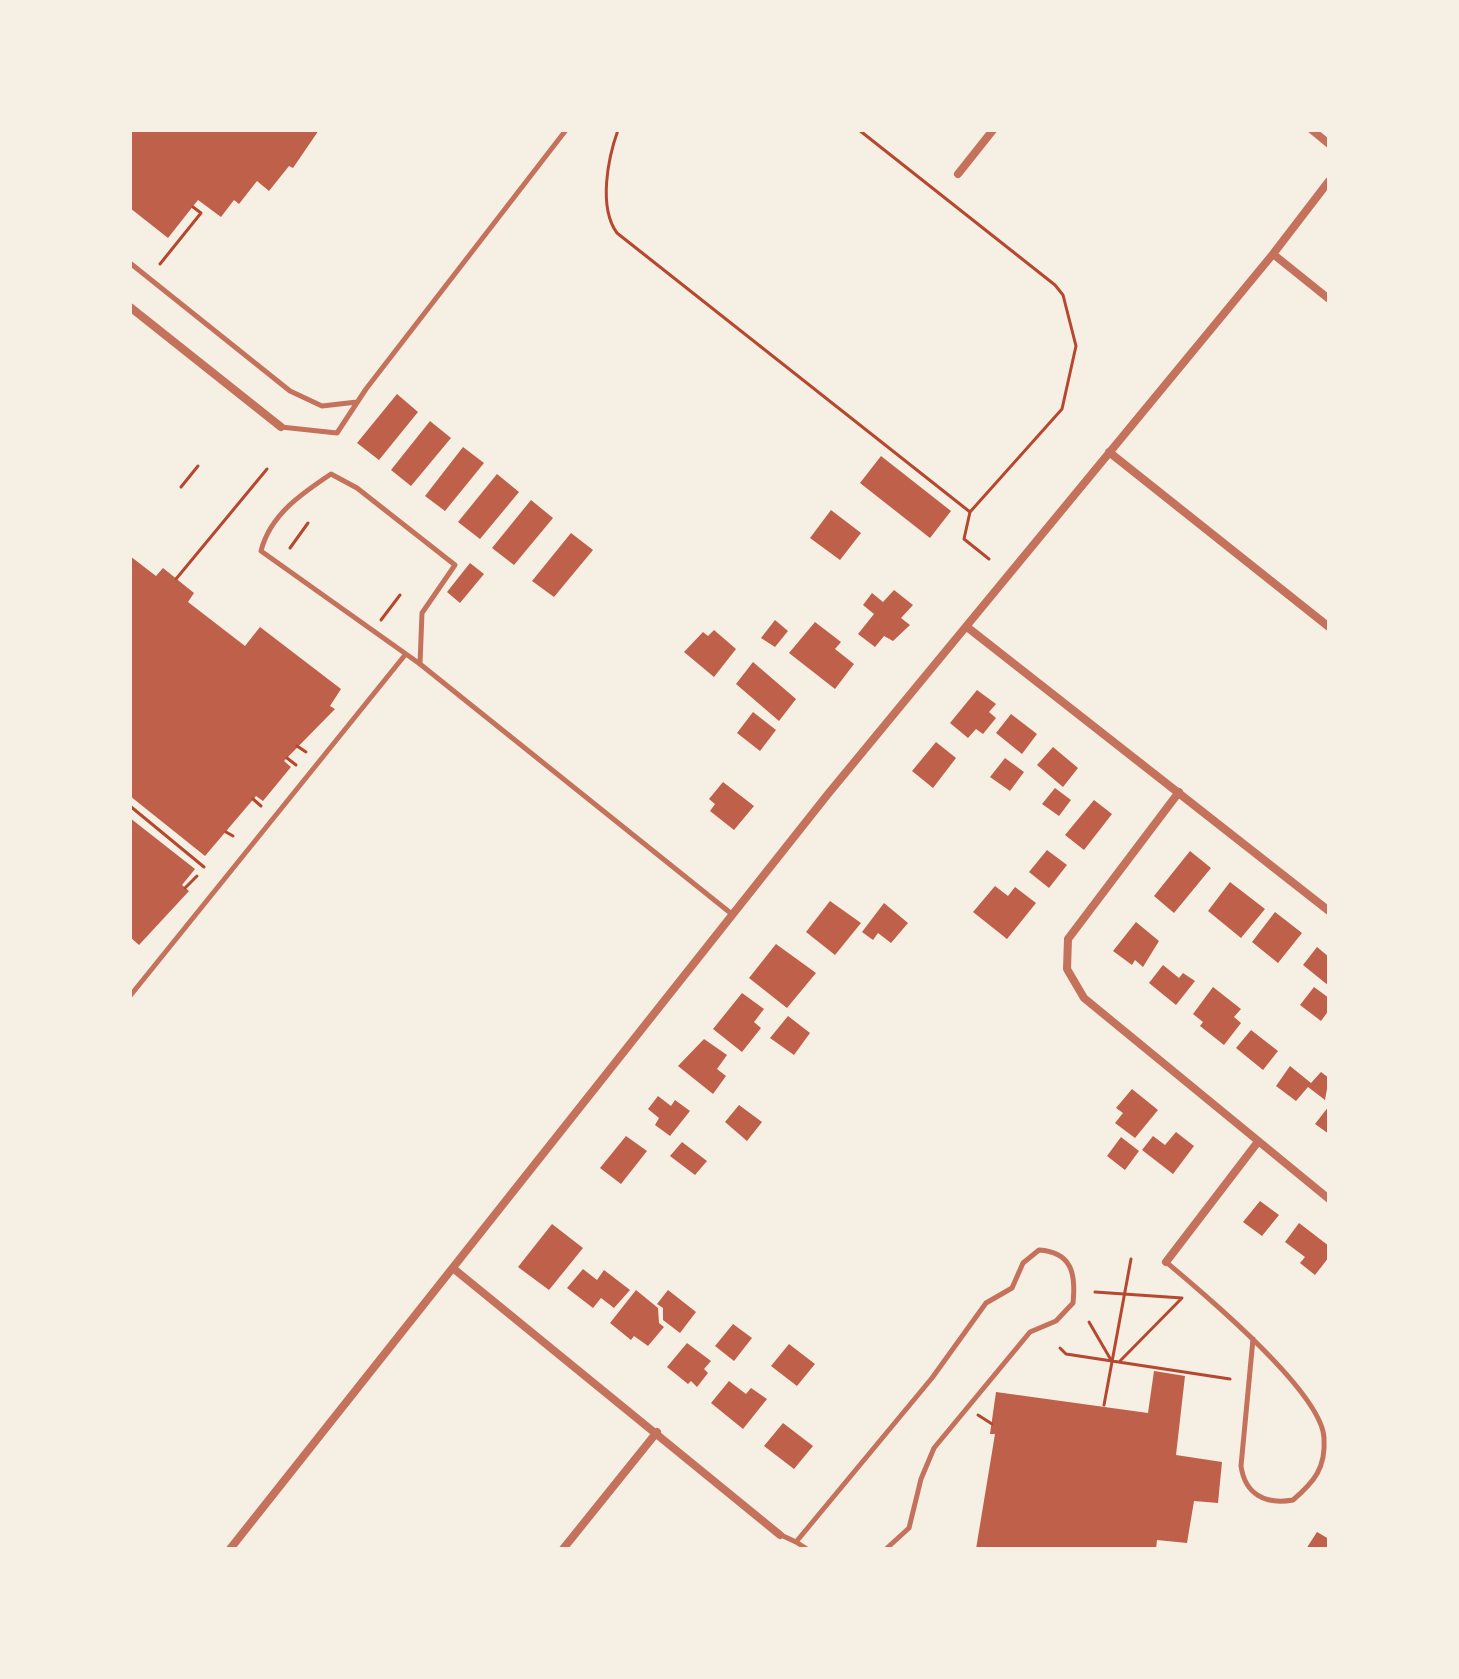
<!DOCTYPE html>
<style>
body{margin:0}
#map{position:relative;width:1459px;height:1679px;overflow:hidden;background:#f6efe4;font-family:Poppins,sans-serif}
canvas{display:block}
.frame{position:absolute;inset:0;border:132px solid #f6efe4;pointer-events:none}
</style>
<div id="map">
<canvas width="1459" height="1679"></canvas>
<div class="frame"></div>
</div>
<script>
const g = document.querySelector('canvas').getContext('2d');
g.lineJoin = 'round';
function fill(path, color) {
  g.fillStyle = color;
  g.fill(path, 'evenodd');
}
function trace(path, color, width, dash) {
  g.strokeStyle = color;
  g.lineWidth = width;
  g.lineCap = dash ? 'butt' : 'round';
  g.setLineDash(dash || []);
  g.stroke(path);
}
const building = new Path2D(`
 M130,130H319L293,168L289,166L269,191L257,181L239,204L234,200L221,217L198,200L168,238L130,208Z
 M397,394L418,412L379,460L357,443Z
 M430,421L451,438L411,486L391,470Z
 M463,447L484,463L445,511L425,496Z
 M881,456L951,511L930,538L860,483Z
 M497,474L519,492L480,539L458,522Z
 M531,500L553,518L514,565L492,548Z
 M831,510L861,533L840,560L810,538Z
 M571,533L593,550L554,597L532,581Z
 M130,556L156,576L163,568L194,593L188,602L245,646L260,627L341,689L330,706L335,709L284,761L291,767L263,801L256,796L205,856L130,796Z
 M470,563L484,574L460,603L447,592Z
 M894,590L913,605L901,618L910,625L893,641L884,636L875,647L858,634L874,614L863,605L872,593L883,602Z
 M775,620L788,631L775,647L761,638Z
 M815,622L841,642L835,649L854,664L835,689L789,653Z
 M714,630L736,649L714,677L684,652L703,632L708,636Z
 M753,662L796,699L779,721L736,684Z
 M977,690L996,704L989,712L996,718L983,734L976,729L968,738L950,723Z
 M753,712L776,730L760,751L737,733Z
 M1011,714L1037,734L1022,754L996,733Z
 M936,742L956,758L933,788L912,771Z
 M1053,747L1078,768L1063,787L1037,765Z
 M1005,758L1024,772L1010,791L990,777Z
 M723,782L754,806L734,830L710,811L715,804L709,799Z
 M1055,788L1071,800L1059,816L1042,804Z
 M1094,800L1112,814L1084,850L1065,835Z
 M130,818L195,869L182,885L189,891L139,945L130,937Z
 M1047,850L1067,865L1049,888L1029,872Z
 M1190,851L1211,868L1174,913L1154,896Z
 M1230,882L1265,909L1241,938L1208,911Z
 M995,886L1008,896L1015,887L1036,903L1007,939L973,912Z
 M830,901L861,923L835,955L806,932Z
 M884,903L908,923L891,943L878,933L873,940L862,932Z
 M1275,912L1302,933L1278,963L1252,942Z
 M1136,922L1159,941L1143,967L1135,960L1132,965L1113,951Z
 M776,944L816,973L787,1008L749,978Z
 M1317,947L1329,957V986L1303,965Z
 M1163,965L1179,978L1183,973L1195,981L1176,1005L1149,983Z
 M1213,987L1241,1009L1234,1017L1241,1023L1224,1045L1200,1026L1203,1022L1193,1014Z
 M1314,987L1329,998V1010L1321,1021L1300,1005Z
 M742,993L764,1009L754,1022L761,1028L742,1052L713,1029Z
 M788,1016L810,1033L794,1055L770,1038Z
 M1251,1030L1278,1051L1263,1070L1236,1048Z
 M704,1039L727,1055L717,1069L726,1076L713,1094L678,1066Z
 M1290,1066L1311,1083L1321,1072L1329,1078L1325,1100L1308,1087L1296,1101L1276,1086Z
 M1132,1089L1158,1110L1135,1138L1115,1123L1123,1113L1116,1108Z
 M658,1096L671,1106L675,1100L690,1111L670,1136L655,1125L659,1118L648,1109Z
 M739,1105L762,1122L747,1141L725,1122Z
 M1329,1106V1134L1315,1124Z
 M1176,1132L1194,1146L1173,1174L1142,1150L1153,1136L1165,1145Z
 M626,1136L647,1151L621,1184L600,1168Z
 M1121,1137L1139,1151L1125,1170L1107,1156Z
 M682,1142L707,1161L695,1175L670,1156Z
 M1260,1201L1279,1215L1262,1236L1243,1222Z
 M1299,1223L1329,1246V1257L1315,1275L1300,1263L1305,1257L1285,1242Z
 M552,1224L583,1248L549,1290L518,1267Z
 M583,1269L597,1280L604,1270L630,1290L614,1308L601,1298L593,1308L567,1288Z
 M636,1290L658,1308L659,1323L664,1327L648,1346L634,1336L631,1340L610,1323Z
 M668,1290L696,1312L680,1333L663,1320V1308L657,1304Z
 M733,1324L752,1338L734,1361L715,1346Z
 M687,1343L711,1361L704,1369L708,1373L697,1387L691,1381L688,1384L667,1367Z
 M789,1344L815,1364L797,1386L771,1366Z
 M1154,1371L1185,1376L1176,1455L1222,1462L1218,1503L1194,1501L1187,1543L1157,1540L1156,1549H976L995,1434H990L996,1392L1148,1413Z
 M729,1381L746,1394L751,1388L767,1399L743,1429L711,1403Z
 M783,1423L813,1446L794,1469L764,1446Z
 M1317,1532L1329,1539V1549H1306Z`);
const path = new Path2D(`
 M618,130C608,158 598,207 617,233L970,512L1062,409L1076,346L1063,295L1055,285L859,130
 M160,264L201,213L193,207
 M181,487L198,466
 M970,512L964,539L989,559
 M290,548L308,523
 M176,579L267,469
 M381,620L400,595
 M297,746L306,752
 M287,758L296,765
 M253,799L261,806
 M130,806L204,867
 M226,832L233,836
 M185,888L197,876
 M1095,1292L1182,1298
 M1089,1322L1111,1360
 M1060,1348L1066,1354L1230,1379
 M1120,1361L1182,1298
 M1104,1405L1131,1259
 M978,1415L992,1424`);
const service = new Path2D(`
 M130,263L290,391L322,406L357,402
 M281,427L337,433L366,389L566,130
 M420,664L422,613L455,565L357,488L331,474C301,494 270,515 261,551L420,664L733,915
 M130,996L405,655
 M1166,1262C1203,1293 1322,1392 1324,1438C1326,1468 1314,1482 1293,1500C1265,1505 1245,1494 1241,1466L1253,1339
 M781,1535L796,1542L932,1378L986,1303L1012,1288L1023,1263L1039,1250C1072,1252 1076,1274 1073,1303L1056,1321L1030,1332L934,1448L921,1479L909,1528L886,1549
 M796,1542L807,1549`);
const minor = new Path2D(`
 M1312,130L1329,144
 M958,174L993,130
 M1273,254L1329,299
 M130,307L281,427
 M1109,452L1329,627
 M967,627L1329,911
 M1179,792L1068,939L1067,969L1084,998L1329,1199
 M1166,1262L1257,1143
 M454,1269L780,1535
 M230,1549L828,794L1273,254L1329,181
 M563,1549L657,1432`);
fill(building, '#bf614a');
trace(path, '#b5482f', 3);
trace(service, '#c5725c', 5);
trace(minor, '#c5725c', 8);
</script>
